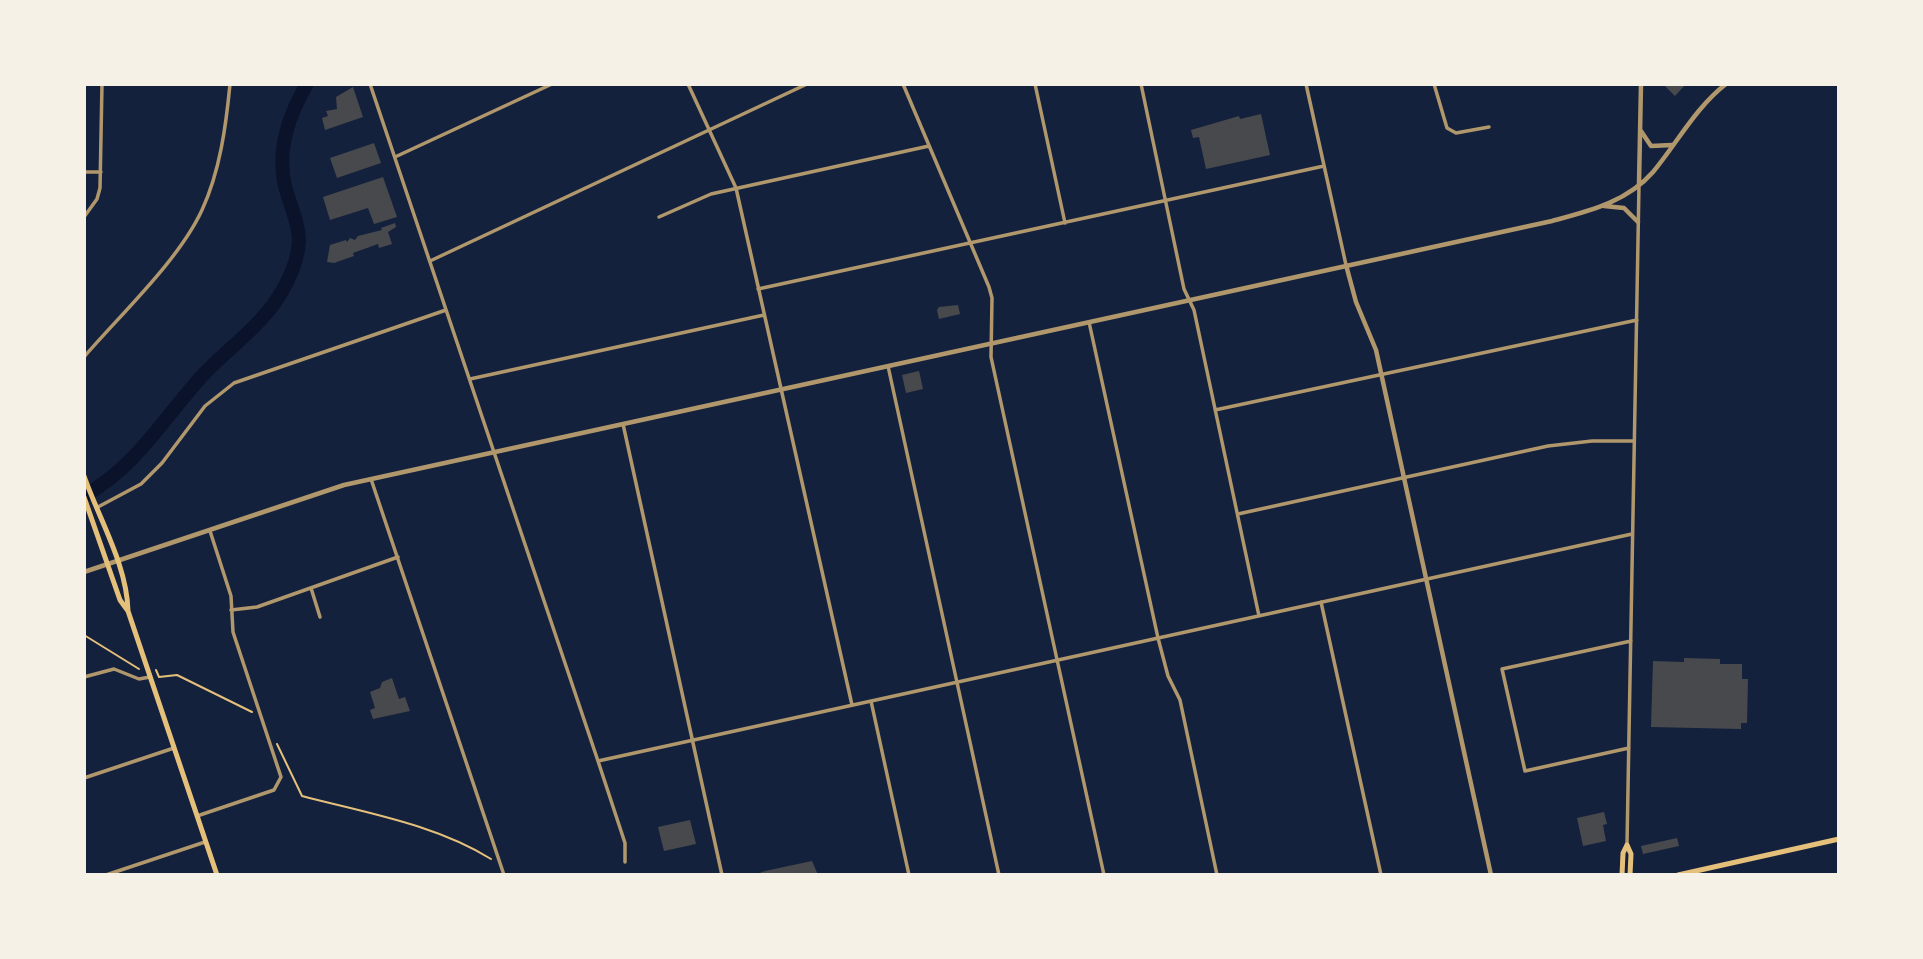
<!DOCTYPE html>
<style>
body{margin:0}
#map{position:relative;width:1923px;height:959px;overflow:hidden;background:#14213d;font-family:"Nunito Sans",sans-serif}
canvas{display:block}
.frame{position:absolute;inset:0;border:86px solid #f6f1e7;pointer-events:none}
</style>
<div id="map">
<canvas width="1923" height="959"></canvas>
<div class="frame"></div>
</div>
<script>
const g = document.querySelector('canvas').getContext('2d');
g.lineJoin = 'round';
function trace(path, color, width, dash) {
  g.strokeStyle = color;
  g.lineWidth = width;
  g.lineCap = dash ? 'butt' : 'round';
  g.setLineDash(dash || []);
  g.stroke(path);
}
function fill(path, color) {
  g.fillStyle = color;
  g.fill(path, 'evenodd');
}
const river = new Path2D(`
 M84,496C137,466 162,420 202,376C221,355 245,338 263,317C280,299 298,267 299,241C299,218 285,197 283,175C279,142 291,111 307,84`);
const building = new Path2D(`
 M1663,84H1686L1675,96Z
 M353,87L363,117L325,130L322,118L328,116L326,111L337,109L336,97Z
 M1261,114L1270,155L1206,169L1199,137L1193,138L1191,130L1239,116L1240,119Z
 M374,143L381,163L337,178L330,158Z
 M383,177L397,217L374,224L368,208L330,220L323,197Z
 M395,223L396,227L388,232L392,244L379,248L378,244L353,253L354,256L334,263L327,262L330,245L346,240L347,242L350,238L355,240L358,236L382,230L381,228Z
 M958,305L960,314L939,319L937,310L939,307Z
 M919,371L923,389L906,393L902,375Z
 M1684,658L1720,659V664H1742V679H1748L1747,723H1741V729L1651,727L1653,661L1684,662Z
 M392,678L399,699L405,697L410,711L373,719L370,710L375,708L370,692L380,688L382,682Z
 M1604,812L1607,824L1603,825L1606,841L1583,846L1577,818Z
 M690,820L696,844L664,851L658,827Z
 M1677,838L1679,846L1643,854L1641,846Z
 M812,861L818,875H754L765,871Z`);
const path = new Path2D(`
 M84,635L139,669
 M156,670L159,677L177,675L252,712
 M277,744L302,796C366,813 434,824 491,859`);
const minor = new Path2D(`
 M370,84L598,761L625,843V862
 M688,84L736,188L852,705
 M903,84L989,287L992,298L991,357L1104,875
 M1035,84L1065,223
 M1141,84L1184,289L1194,310L1259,616
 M1306,84L1346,265
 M1434,84L1447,128L1456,133L1489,127
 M395,157L552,84
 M84,172H101
 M84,217L97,199L100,188L102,84
 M659,217L711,194L929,146
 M430,261L807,84
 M758,289L1324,166
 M1089,322L1158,638L1168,676L1180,700L1217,875
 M84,357C121,314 179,260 202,210C220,171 226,126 230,84
 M888,366L999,875
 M470,379L764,315
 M1215,410L1637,320
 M623,424L722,875
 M371,479L504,875
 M98,507L141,484L162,463L205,406L234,383L446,310
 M1238,514L1548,446L1592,441H1634
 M311,588L320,617
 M1321,602L1381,875
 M231,610L257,607L398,557
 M84,677L114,669L139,679L150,677
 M871,701L909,875
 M1629,748L1525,771L1502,669L1631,641
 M598,761L1632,534
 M84,778L174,748
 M197,816L274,790L281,777L233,632L231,596L210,531
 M1627,844L1639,185
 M106,875L205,842`);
const tertiary = new Path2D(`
 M1641,131L1651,146L1672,145
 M1639,184L1641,84
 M1604,206L1624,208L1638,222
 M1346,265L1356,302L1376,350L1491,875
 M84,572L344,485L1552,221C1589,211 1627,202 1653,172C1677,143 1696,107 1726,84`);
const secondary = new Path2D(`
 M84,476C99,519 127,565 128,611
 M84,497L120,600L128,611L217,875
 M1627,845L1631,854L1630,875
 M1622,875L1623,853L1627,845
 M1678,875L1839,839`);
trace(river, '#0b132b', 14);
fill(building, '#48494c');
trace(path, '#e5c07b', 2);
trace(minor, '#b1986c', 3.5);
trace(tertiary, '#b1986c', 4.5);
trace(secondary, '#e5c07b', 5);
</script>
